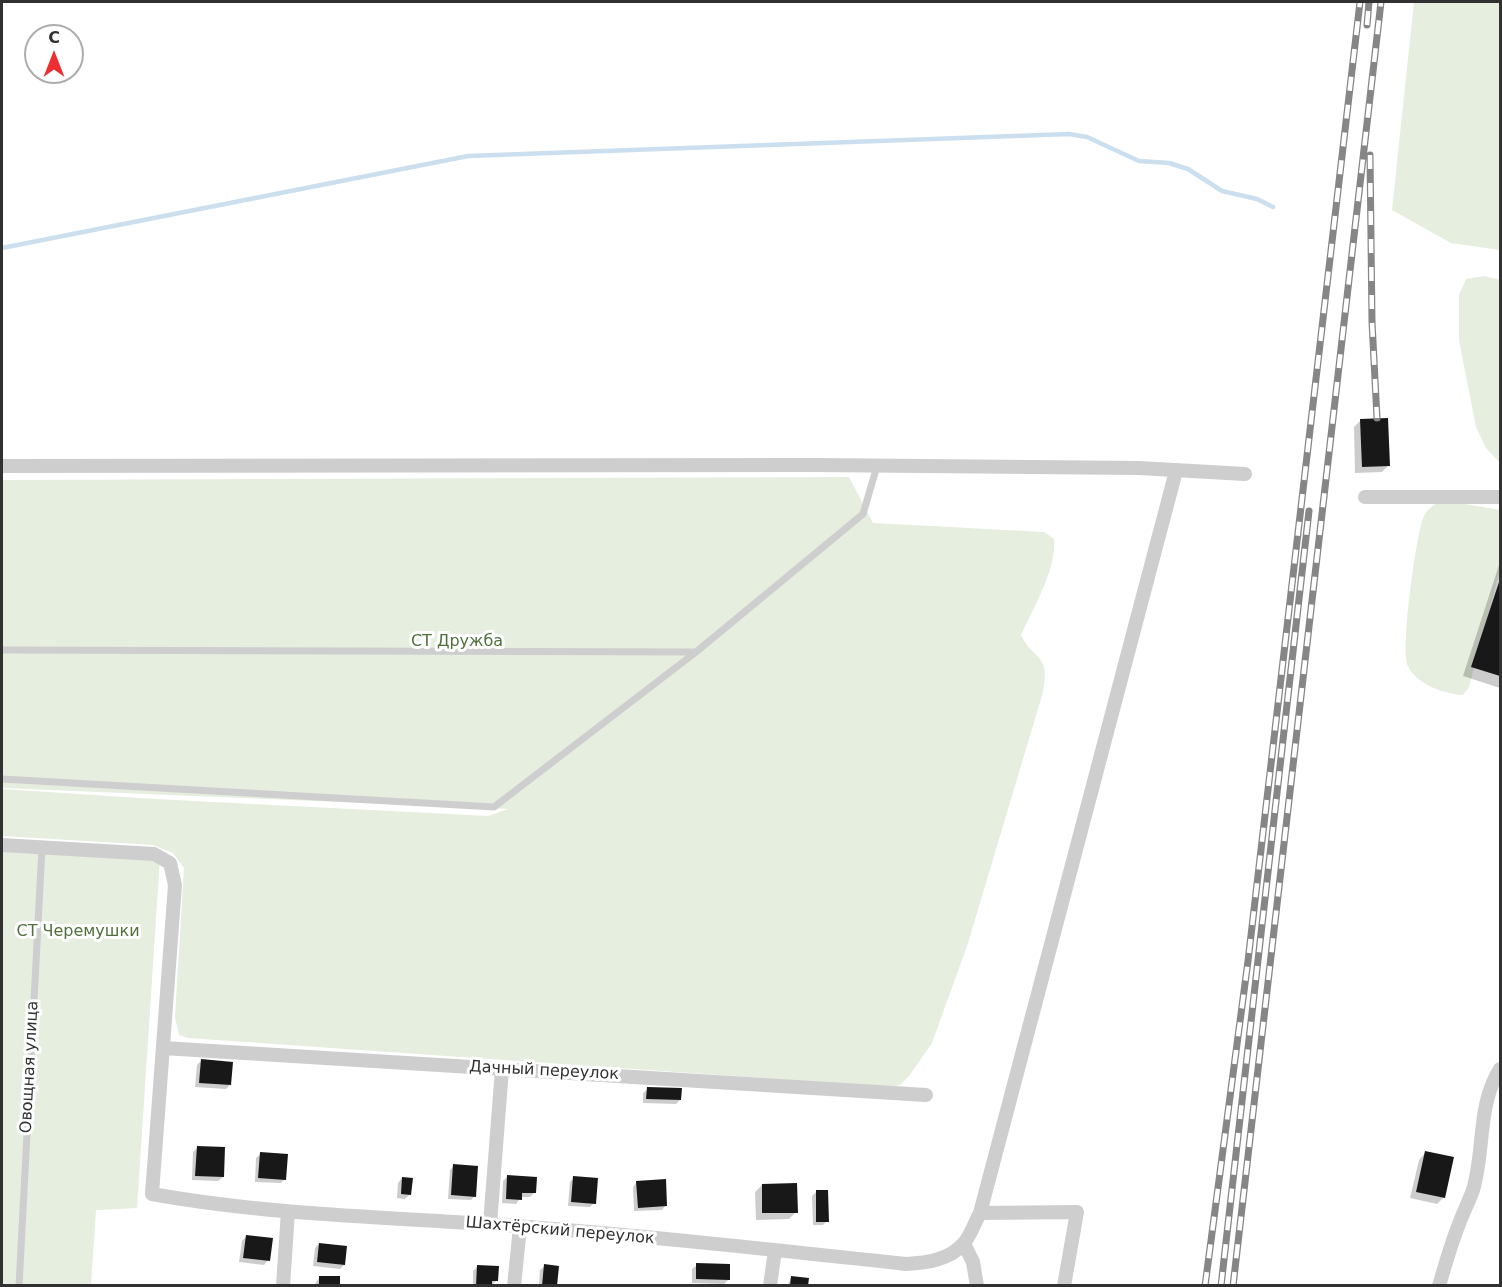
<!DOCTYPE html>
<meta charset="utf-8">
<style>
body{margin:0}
#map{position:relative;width:1502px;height:1287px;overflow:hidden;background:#fff;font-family:"DejaVu Sans",sans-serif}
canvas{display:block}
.frame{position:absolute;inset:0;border:3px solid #313131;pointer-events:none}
.north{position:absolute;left:24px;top:24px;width:60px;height:60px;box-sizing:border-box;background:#fff;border:2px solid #adadad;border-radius:50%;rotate:0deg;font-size:16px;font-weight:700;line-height:24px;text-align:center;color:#313131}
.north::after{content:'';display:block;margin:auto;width:21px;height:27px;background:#ed2e33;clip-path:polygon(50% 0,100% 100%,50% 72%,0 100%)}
</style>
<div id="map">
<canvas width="1502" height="1287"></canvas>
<div class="frame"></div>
<div class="north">С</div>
</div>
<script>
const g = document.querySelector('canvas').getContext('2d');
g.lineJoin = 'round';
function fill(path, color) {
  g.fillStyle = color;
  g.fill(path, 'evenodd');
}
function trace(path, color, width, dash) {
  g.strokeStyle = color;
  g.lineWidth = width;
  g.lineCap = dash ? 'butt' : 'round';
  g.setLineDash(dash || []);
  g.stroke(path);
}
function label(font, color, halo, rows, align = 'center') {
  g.font = font + ' "DejaVu Sans",sans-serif';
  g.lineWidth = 6;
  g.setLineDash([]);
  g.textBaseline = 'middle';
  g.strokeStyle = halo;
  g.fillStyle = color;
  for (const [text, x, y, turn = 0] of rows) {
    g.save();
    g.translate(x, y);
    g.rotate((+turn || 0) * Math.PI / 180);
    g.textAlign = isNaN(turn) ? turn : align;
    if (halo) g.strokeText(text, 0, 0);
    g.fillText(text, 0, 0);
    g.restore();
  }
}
const green = new Path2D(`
 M1414,2H1500V250L1451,243L1392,210Z
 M1484,276L1500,280V463L1486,448L1476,427L1459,340V295L1466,279Z
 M849,477L873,523L1044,532L1054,539C1057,568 1033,609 1021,635C1034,662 1051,653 1043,692L968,943L932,1043L909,1076L900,1085L892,1087L188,1038L179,1035L175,1017L184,868L173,853L153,845L2,836V789L155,799L488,816L508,809L2,788V480Z
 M1439,502H1453L1500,510V570L1469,687L1463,695C1444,694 1416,684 1408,666C1400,650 1416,537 1423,518C1427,510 1431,506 1439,502Z
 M2,849L160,858L137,1208L96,1210L91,1285H2Z`);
const shadow = new Path2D(`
 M1360,421L1388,466L1382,472L1355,473L1354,427Z
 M1500,562V688L1463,676Z
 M201,1061L230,1085L226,1089L195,1087L197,1065Z
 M648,1089L680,1100L676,1104L643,1103V1093Z
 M197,1148L223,1177L218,1181L192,1180L193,1152Z
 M1425,1153L1444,1197L1437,1204L1410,1198L1419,1160Z
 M261,1154L285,1179L281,1183L255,1182L256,1158Z
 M454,1166L475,1196L471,1200L448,1199L450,1170Z
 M507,1177L534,1193L530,1197H521L516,1204L502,1203L503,1181Z
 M402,1178L410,1194L405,1199L397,1198L398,1183Z
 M574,1178L594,1203L590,1207L568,1206L570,1182Z
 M637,1182L666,1205L662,1210L634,1211L633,1187Z
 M762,1185L796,1212L789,1219L756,1220L755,1192Z
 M816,1192L827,1221L823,1225H813L812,1196Z
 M246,1237L268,1260L264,1265L239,1262L242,1241Z
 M319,1244L344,1265L340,1269L313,1266L315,1248Z
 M697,1265L728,1280L724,1284L692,1283V1269Z
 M545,1266L555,1286H539L540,1270Z
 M477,1267L497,1280L491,1286H473V1271Z
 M320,1277L339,1286H315L316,1282Z
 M791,1278L806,1286H787Z`);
const stream = new Path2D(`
 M2,248L468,156L1069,134L1087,137L1139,161L1169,163L1188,169L1222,191L1257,199L1273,207`);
const building = new Path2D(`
 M1388,418L1390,466L1362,467L1360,419Z
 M1500,579V676L1471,667Z
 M201,1059L233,1062L231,1085L199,1083Z
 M647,1087L682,1088L681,1100L646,1099Z
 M197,1146L225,1147L224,1177L195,1176Z
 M1425,1151L1454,1157L1445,1198L1416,1192Z
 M260,1152L288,1154L286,1180L258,1178Z
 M453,1164L478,1166L476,1197L451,1195Z
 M507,1175L537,1177L536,1193H522V1200L506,1199Z
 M573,1176L598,1178L596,1204L571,1202Z
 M402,1177L413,1178L411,1195L401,1194Z
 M666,1179L667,1206L638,1208L636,1181Z
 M797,1183L798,1213H762V1184Z
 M816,1190H828L829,1222H816Z
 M246,1235L273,1238L270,1261L243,1258Z
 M319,1243L347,1246L345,1265L317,1262Z
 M696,1263L730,1264V1280L696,1279Z
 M544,1264L559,1266L557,1286H542Z
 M477,1265L499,1266L498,1281H492V1286H476Z
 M319,1276H340V1286H319Z
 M791,1276L809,1278L808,1286H790Z`);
const service = new Path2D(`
 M2,650L695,652
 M2,779L494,807L696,652L863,514L877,466
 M19,1286L42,848`);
const minor = new Path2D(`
 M2,466L816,465L1139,468L1245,474
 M1365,497H1500
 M2,845L154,854L170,863L175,885L152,1194C263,1214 378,1217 490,1224C629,1234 768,1249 906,1264C926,1263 950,1260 964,1243C971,1235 975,1222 980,1213L1176,471
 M163,1048L926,1095
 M980,1213L1077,1212L1064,1286
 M490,1224L502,1069
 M964,1244L973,1262L977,1286
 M283,1286L288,1211
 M514,1286L520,1227
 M770,1286L775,1250
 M1439,1286C1445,1265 1451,1244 1459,1224C1463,1213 1469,1201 1473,1190C1485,1150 1477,1105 1500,1069`);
const rail = new Path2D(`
 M1367,25L1369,2
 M1370,155L1372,322L1377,418
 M1205,1286L1248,961L1360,2
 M1221,1286L1309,511
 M1233,1286L1381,2`);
const parkNames = [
 ["СТ Дружба",457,642],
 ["СТ Черемушки",78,932]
];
const streetNames = [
 ["Овощная улица",30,1067,-87],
 ["Дачный переулок",544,1071,3],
 ["Шахтёрский переулок",560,1231,5]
];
fill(green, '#e6eedf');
fill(shadow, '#0003');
trace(stream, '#cbdfee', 4.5);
fill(building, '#181818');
trace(service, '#cecece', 7);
trace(minor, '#cecece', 14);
trace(rail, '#868686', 7);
trace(rail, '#fff', 4.5, [14]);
label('16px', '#51703c', '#fff', parkNames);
label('16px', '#313131', '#fff', streetNames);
</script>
